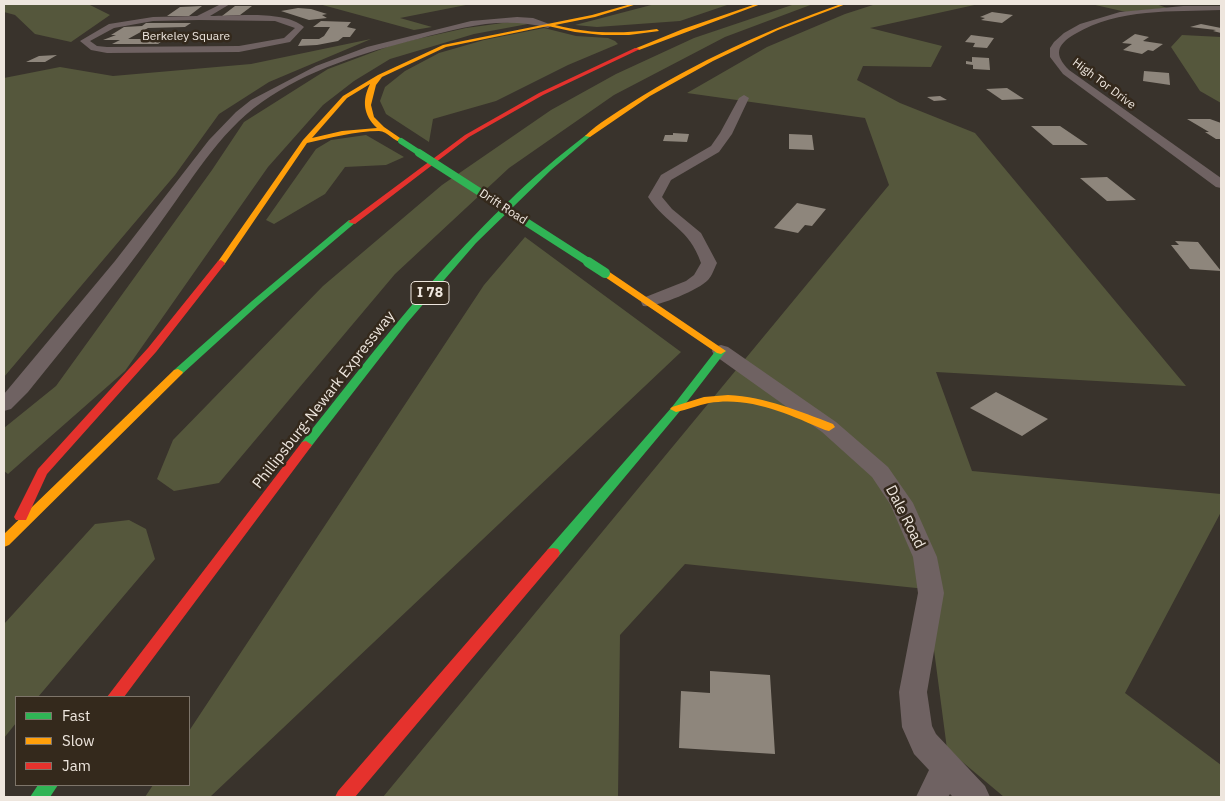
<!DOCTYPE html>
<style>
body{margin:0}
#map{position:relative;width:1225px;height:801px;overflow:hidden;background:#39332c;font-family:"IBM Plex Sans",sans-serif}
canvas{display:block}
.frame{position:absolute;inset:0;border:5px solid #eee6de;pointer-events:none}
.legend{position:absolute;left:15px;top:696px;width:175px;height:90px;box-sizing:border-box;background:#34291c;border:1px solid #7e756a;margin:0;padding:6px 9px;list-style:none;font-size:15px;color:#eee6de}
.legend li{display:flex;align-items:center;gap:10px;height:25px}
.legend b{width:25px;border:1px solid #7e756a}
</style>
<div id="map">
<canvas width="1225" height="801"></canvas>
<div class="frame"></div>
<ul class="legend">
<li><b style="height:6px;background:#30b455"></b>Fast</li>
<li><b style="height:6px;background:#ff9f0a"></b>Slow</li>
<li><b style="height:6px;background:#e5322d"></b>Jam</li>
</ul>
</div>
<script>
const g = document.querySelector('canvas').getContext('2d');
g.lineJoin = 'round';
function fill(path, color) {
  g.fillStyle = color;
  g.fill(path, 'evenodd');
}
function trace(path, color, width, dash) {
  g.strokeStyle = color;
  g.lineWidth = width;
  g.lineCap = dash ? 'butt' : 'round';
  g.setLineDash(dash || []);
  g.stroke(path);
}
function label(font, color, halo, rows, align = 'center') {
  g.font = font + ' "IBM Plex Sans",sans-serif';
  g.lineWidth = 5;
  g.setLineDash([]);
  g.textBaseline = 'middle';
  g.strokeStyle = halo;
  g.fillStyle = color;
  for (const [text, x, y, turn = 0] of rows) {
    g.save();
    g.translate(x, y);
    g.rotate((+turn || 0) * Math.PI / 180);
    g.textAlign = isNaN(turn) ? turn : align;
    if (halo) g.strokeText(text, 0, 0);
    g.fillText(text, 0, 0);
    g.restore();
  }
}
const green = new Path2D(`
 M4,4H88L110,15L71,42L35,34L15,15L4,12Z
 M319,4H471L400,18L432,27L414,30Z
 M655,4H730L680,21L597,27L575,25Z
 M795,4H813L725,37L614,95L509,168L395,274L219,483L174,491L157,479L173,440L323,286L442,185L551,110L616,74L694,38Z
 M876,4H979L870,28L942,46L931,67L863,66L857,80L900,103L975,133L1186,386L936,372L972,471L1221,494V512L1125,693L1221,765V797H1004L947,749L926,589L685,564L620,635L618,797H383L889,185L865,118L687,93L767,47L845,14Z
 M1091,4H1156L1167,8L1126,12Z
 M517,21L528,24L474,34L390,59L354,81L323,105L268,167L125,371L8,474L4,471V428L56,386L212,170L244,122L328,69L395,44L466,28Z
 M544,28L576,36L608,38L615,41L618,44L568,65L496,101L433,119L429,142L386,114L380,101L385,87L405,71L439,53L484,40Z
 M1182,35L1221,37V103L1200,91L1171,47Z
 M371,39L269,82L219,114L175,175L4,377V78L60,67L113,76L251,64Z
 M366,135L404,157L386,165L345,167L325,194L274,224L266,220L316,149L331,140Z
 M525,237L681,352L210,797H145L153,785H189V731L484,285Z
 M129,520L146,529L155,559L38,697H16V723L4,738V624L95,524Z`);
const building = new Path2D(`
 M202,6L189,16H167L180,7Z
 M235,6H252L240,15L222,16Z
 M298,8L311,9L327,14L322,15L327,18L309,20L281,11Z
 M992,12L1013,15L1002,23L981,20L985,18L980,17Z
 M321,21L351,22L347,27L356,29L350,37H343L338,41L317,45L298,46L302,39H319L324,36L330,27H313Z
 M146,23H191L185,27L148,28L128,39H165L158,44H112L120,40H103L116,35H111L124,27L142,26Z
 M1201,24L1221,28V33L1213,31L1216,30L1190,27Z
 M1135,34L1149,37L1143,41L1163,44L1153,51L1148,50L1142,54L1123,50L1132,44L1122,43Z
 M971,35L994,38L987,48L973,47L975,43L965,42Z
 M57,55L45,62H26L39,56Z
 M972,57L989,58L990,70L973,69V65L966,64V61L972,62Z
 M1144,71L1169,73L1170,85L1143,81Z
 M1007,88L1024,99L1002,100L986,89Z
 M940,96L947,100L934,101L927,97Z
 M1187,119H1210L1221,123V139H1216L1205,132H1209Z
 M1031,126H1060L1088,145H1053Z
 M673,133L689,134L687,142L663,141L665,135H673Z
 M789,134L812,135L814,150L789,149Z
 M1107,177L1136,200L1107,201L1080,178Z
 M797,203L826,209L812,226L805,225L798,233L774,228Z
 M1175,241L1198,242L1221,271L1190,269L1171,245H1179Z
 M996,392L1048,419L1022,436L970,408Z
 M710,671L770,675L775,754L679,748L681,691L710,693Z`);
const street = new Path2D(`
 M221,4H230L210,16C235,16 285,10 304,27L290,42L239,52L107,53L91,50L80,41L109,24L153,17L197,16ZM199,20L275,21L295,28L284,38L239,46L107,47L97,46L90,41L114,28L153,21Z
 M1183,6H1221V10C1172,12 1119,8 1075,34C1056,45 1054,55 1069,70L1221,178V188L1216,187L1063,74L1050,57V48L1054,42L1064,33L1080,24L1120,12Z
 M517,17L533,18L552,25L548,28C503,16 463,27 418,39C365,52 307,70 262,102C218,133 190,183 158,226C117,283 72,337 28,392L11,409L4,411V394L115,261L209,140L236,112L251,100L316,66L367,47L471,21Z
 M744,95L749,98L732,134L719,152L671,180L662,197L672,209L701,233L717,263C714,269 712,276 708,280C699,290 655,308 643,306L641,302L643,298L686,281L694,275L701,263C689,228 667,225 648,197L661,175L711,146L720,133L739,98Z
 M721,345L728,347L836,422L888,467L913,503L937,557L944,593L927,692L932,726L936,734L985,786L990,797H953L950,794L948,797H916L929,770L914,754L902,727L899,692L918,593L913,557L890,504L872,477L822,432L714,355L712,351L714,347Z`);
const fast = new Path2D(`
 M586,135L591,136L551,170L476,243L407,323L310,448H302L300,445L302,442C367,360 431,275 508,202C532,178 559,156 586,135Z
 M349,220L356,222L258,305L182,374H174L173,372L174,370L252,301Z
 M721,348L726,351L680,411L558,557L553,558L548,557L546,553L548,549L672,407L717,349Z
 M38,785H58L50,797H30Z`);
const slow = new Path2D(`
 M631,4H637L595,17L555,25C589,34 622,34 657,29L659,31L629,35H602L575,32L548,26L446,47L382,77L376,85L371,105L374,117L384,127L403,140V142C394,143 388,131 379,131C355,131 330,138 307,143L224,265H218L217,263L303,140L343,96L378,75L443,45L592,15ZM370,84C362,100 363,115 377,128L342,131L312,138L347,98Z
 M756,4H761L639,50L634,49L683,29Z
 M841,4H846L778,30L713,61L650,96L590,137L585,136C598,123 616,113 631,103C697,61 767,30 841,4Z
 M605,270L608,271L726,351L721,354L717,353L602,275L600,273Z
 M178,369L183,372L182,374L9,545L4,547V534L174,370Z
 M728,395C766,397 799,411 833,424L835,427L829,431L825,430C788,414 750,396 709,403C698,405 687,410 676,412L670,409L672,407L704,397Z`);
const jam = new Path2D(`
 M635,48L640,49L543,95L469,137L355,224L348,222L465,135L539,93Z
 M221,260L225,263L224,265L156,352L47,474L26,520H16L14,517L38,469L148,348L218,261Z
 M306,441L312,445L310,448L124,697H107L302,442Z
 M553,548L558,549L560,553L558,557L355,797H335L338,791L548,549Z`);
const fastBridgeFar2 = new Path2D(`
 M401,141L421,154`);
const fastBridgeFar1 = new Path2D(`
 M419,153L590,263`);
const fastBridge = new Path2D(`
 M588,262L605,273`);
const farStreetnames = [
 ["Berkeley Square",186,37],
 ["High Tor Drive",1104,84,37],
 ["Drift Road",503,207,33]
];
const shields = [
 [430,293,38]
];
const shieldNames = [
 ["I 78",430,293]
];
const streetNames = [
 ["Phillipsburg-Newark Expressway",324,400,-52],
 ["Dale Road",905,517,63]
];
fill(green, '#55573c');
fill(building, '#8e867c');
fill(street, '#6f6262');
fill(fast, '#30b455');
fill(slow, '#ff9f0a');
fill(jam, '#e5322d');
trace(fastBridgeFar2, '#30b455', 6);
trace(fastBridgeFar1, '#30b455', 8);
trace(fastBridge, '#30b455', 10);
label('12px', '#eee6de', '#34291c', farStreetnames);
for (const [x, y, w] of shields) {
  const box = new Path2D();
  box.roundRect(x - w / 2, y - 11.5, w, 23, 4);
  g.fillStyle = '#34291c';
  g.fill(box);
  trace(box, '#eee6de', 1);
}
label('bold 14px', '#eee6de', null, shieldNames);
label('15px', '#eee6de', '#34291c', streetNames);
</script>
